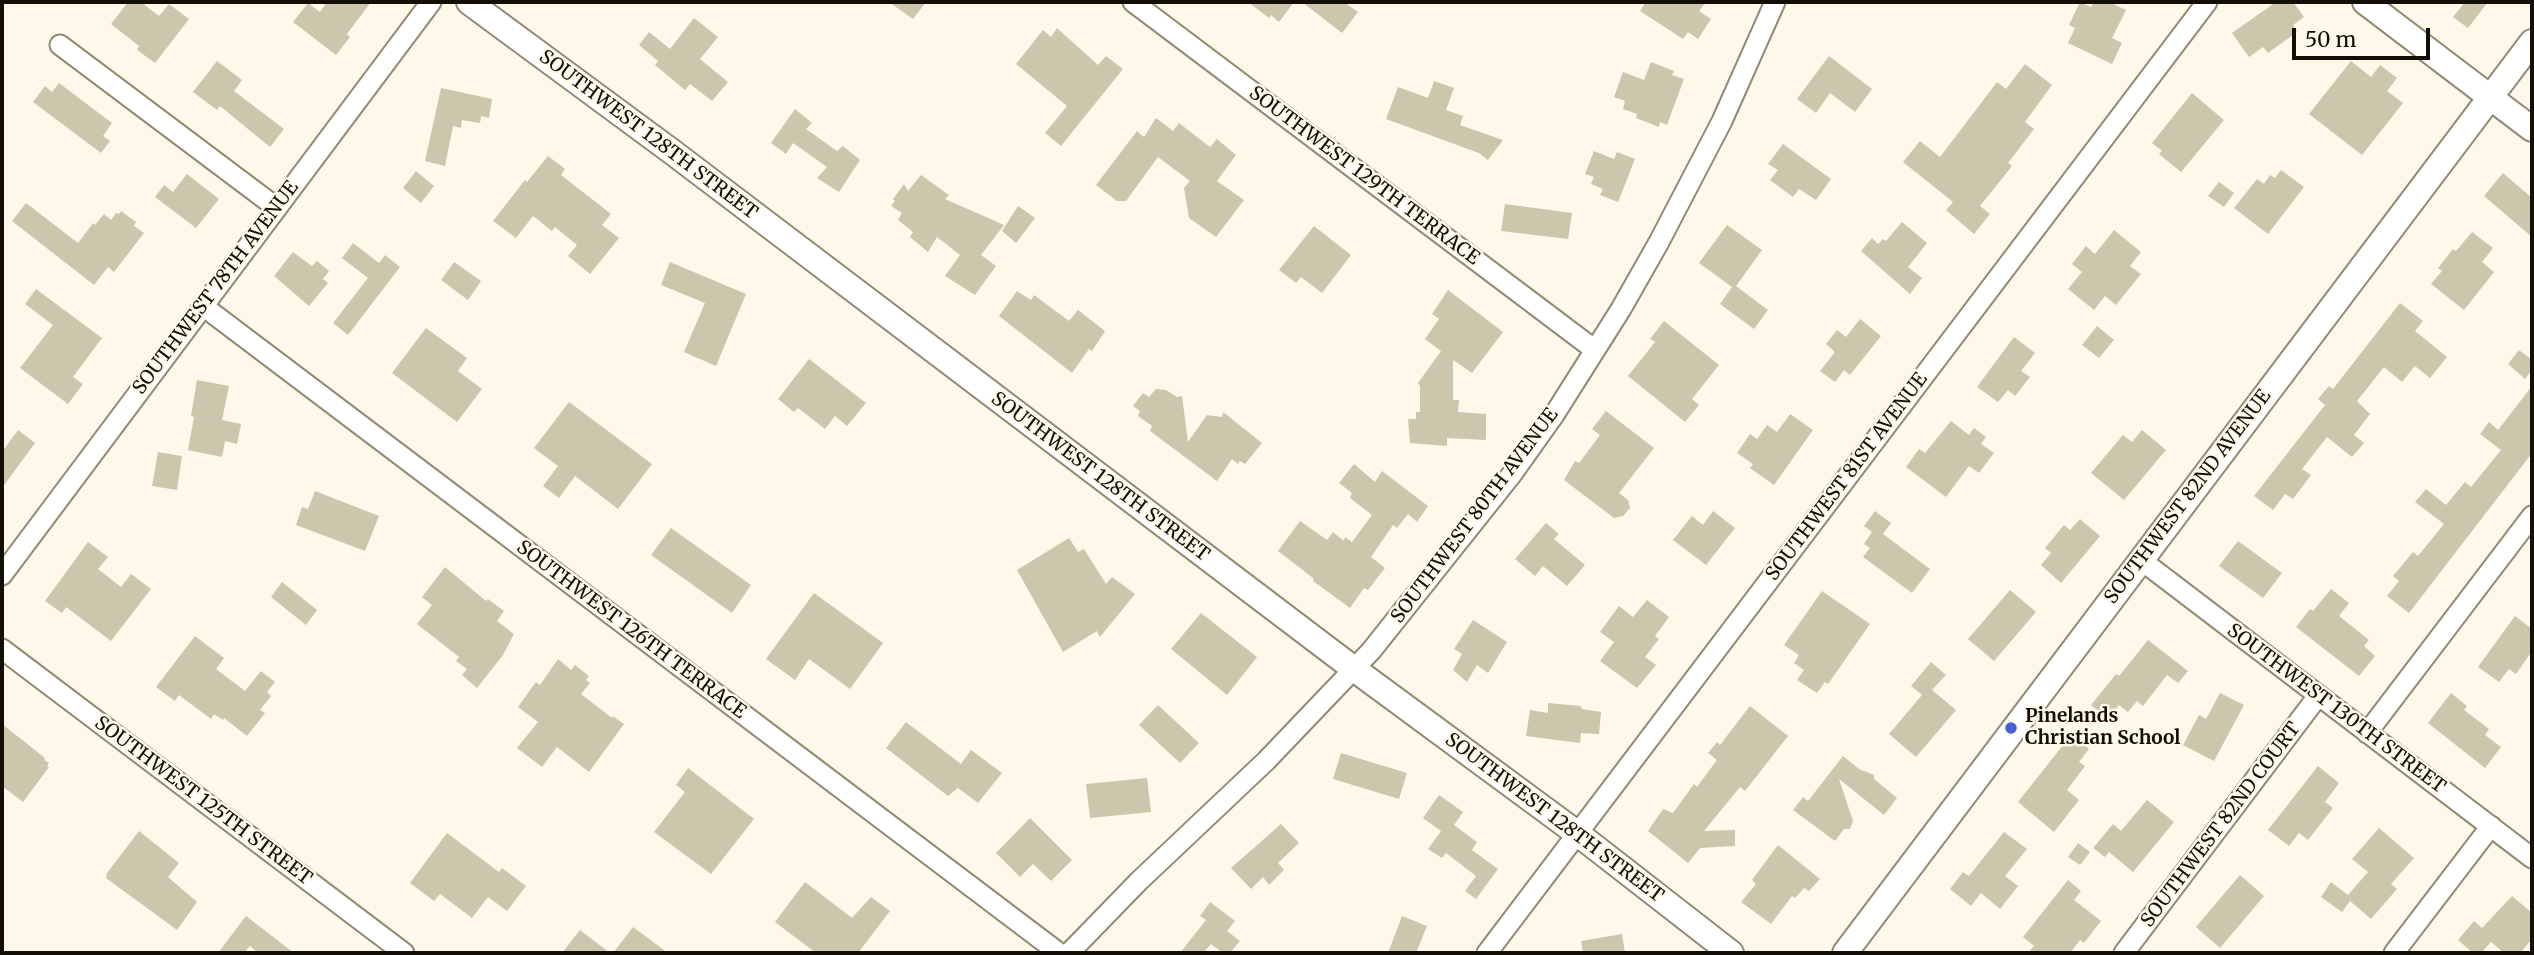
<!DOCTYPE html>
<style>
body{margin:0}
#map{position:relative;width:2534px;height:955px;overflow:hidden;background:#fdf8e9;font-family:Merriweather,serif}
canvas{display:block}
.frame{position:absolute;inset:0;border:4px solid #130f07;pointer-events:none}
.scale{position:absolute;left:2292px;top:28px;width:138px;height:32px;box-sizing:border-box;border:4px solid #130f07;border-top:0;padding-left:9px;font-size:21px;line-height:24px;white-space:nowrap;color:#130f07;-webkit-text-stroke:5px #fdf8e9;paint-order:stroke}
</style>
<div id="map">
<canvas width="2534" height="955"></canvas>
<div class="frame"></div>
<div class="scale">50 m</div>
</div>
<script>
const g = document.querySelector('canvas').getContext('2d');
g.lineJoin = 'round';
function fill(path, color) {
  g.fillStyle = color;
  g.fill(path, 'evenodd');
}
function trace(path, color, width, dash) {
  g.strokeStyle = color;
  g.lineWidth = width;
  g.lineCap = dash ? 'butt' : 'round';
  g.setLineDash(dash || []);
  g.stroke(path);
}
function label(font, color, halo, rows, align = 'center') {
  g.font = font + ' Merriweather,serif';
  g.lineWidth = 5;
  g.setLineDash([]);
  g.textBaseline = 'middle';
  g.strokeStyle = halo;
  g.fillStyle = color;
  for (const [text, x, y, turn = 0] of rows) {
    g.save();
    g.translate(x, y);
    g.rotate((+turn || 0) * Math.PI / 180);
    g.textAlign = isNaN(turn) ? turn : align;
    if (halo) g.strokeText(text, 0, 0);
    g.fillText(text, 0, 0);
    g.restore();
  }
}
const building = new Path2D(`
 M128,2H141L159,16L169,4L189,19L155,63L137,50L139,46L111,24Z
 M327,2H371L347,34L350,37L336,55L293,22L308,3L320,12Z
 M889,2H926L913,19Z
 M1248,2H1294L1279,22L1271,15L1269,18Z
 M1302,2H1344L1358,12L1342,33Z
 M1646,2H1706L1699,11L1711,19L1698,39L1688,32L1683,39L1640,11Z
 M2080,2L2091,7L2094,2H2109L2126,10L2112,38L2122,43L2112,64L2068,43L2075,28L2069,25Z
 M2276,2H2293L2304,17L2293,25L2297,32L2268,53L2263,47L2249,57L2232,33Z
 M2465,2H2488L2468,28L2453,17Z
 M694,18L718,37L700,59L728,82L712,101L690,84L685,90L655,65L658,61L639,45L649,32L670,49Z
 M1057,28L1098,65L1106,56L1123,69L1061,146L1045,133L1067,106L1016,64L1043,30L1051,37Z
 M1829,56L1872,89L1855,112L1830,93L1816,113L1797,99Z
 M217,61L242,80L234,91L284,129L270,147L220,106L217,110L193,92Z
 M2351,61L2371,77L2380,65L2397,78L2387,91L2403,103L2362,155L2309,114Z
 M1651,62L1674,71L1672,75L1684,79L1667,125L1660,122L1659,127L1636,118L1637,114L1623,109L1625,101L1614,97L1623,72L1644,80Z
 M2025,64L2052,85L2025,122L2034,129L2008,163L2012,166L1980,206L1990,214L1974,234L1946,210L1953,202L1903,162L1920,141L1940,157L1997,82L2006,89Z
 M1434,81L1454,88L1446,110L1463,116L1460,125L1503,140L1488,160L1479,153L1386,119L1398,87L1428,98Z
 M59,83L112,123L103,136L110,141L101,153L33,102L45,86L52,92Z
 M441,88L492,99L489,118L481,116L480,123L462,120L461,128L453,126L445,166L425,161Z
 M2192,93L2224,120L2181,172L2159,154L2162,151L2152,143Z
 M795,109L812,123L806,129L837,151L843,146L860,160L839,192L817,178L827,167L793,143L786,154L771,143Z
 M1156,118L1173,131L1179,123L1210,147L1217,139L1236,155L1217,181L1244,200L1216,237L1189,218L1184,188L1190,181L1158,157L1126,201H1117L1096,185L1137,131L1144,137Z
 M1783,144L1831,179L1816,200L1799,189L1793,197L1770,180L1778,170L1768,164Z
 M1594,151L1614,159L1617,152L1635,159L1618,202L1600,195L1603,189L1591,184L1594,177L1585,174Z
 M548,156L565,169L561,175L611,214L602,225L619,238L590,274L568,256L577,245L555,227L552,231L533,216L516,238L493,221L525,180L527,182Z
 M2281,170L2304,187L2268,234L2234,208L2257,179L2264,184L2270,175L2275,178Z
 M416,171L434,186L421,203L403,188Z
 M2503,173L2532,198V237L2484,196Z
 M187,174L219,199L196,228L155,197L164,185L173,192Z
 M921,175L949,195L945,199L1004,225L981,255L996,266L975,295L945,276L960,255L937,237L928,252L910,237L913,232L898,220L902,213L891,206L895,201L893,199L904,184L908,191Z
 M2219,182L2234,193L2224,207L2208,196Z
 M26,203L78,243L93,223L95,225L104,214L111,220L116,213L119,214L121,211L136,222L134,226L144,233L114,272L108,267L94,285L12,221Z
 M1505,204L1572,213L1568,239L1501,231Z
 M1018,206L1035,218L1016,243L1002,231Z
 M1902,222L1927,243L1908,267L1922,278L1910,294L1861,251L1872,238L1878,244L1883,239L1886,241Z
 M1727,225L1762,250L1736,286L1768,310L1754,329L1720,304L1732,287L1699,263Z
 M1314,226L1351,255L1322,293L1301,277L1296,283L1279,270Z
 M2114,230L2141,252L2130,266L2141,274L2116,305L2105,296L2094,310L2068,289L2082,272L2072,264L2086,246L2095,254Z
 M2472,232L2493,248L2482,262L2494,272L2464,310L2431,284L2442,271L2438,268L2453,249L2456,251Z
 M353,243L379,263L385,255L400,267L348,335L333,323L368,278L342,258Z
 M293,252L312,266L317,261L329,271L323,279L328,283L309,306L274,276Z
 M454,262L481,281L468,300L441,280Z
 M670,262L746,294L716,366L684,352L705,303L661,285Z
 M36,289L102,338L73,377L83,384L68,404L20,368L53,325L25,304Z
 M1448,290L1503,332L1472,373L1453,360V400H1459L1458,412L1486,414V440L1447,438V446L1410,443L1408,419H1416V412H1420V386L1418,383L1441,351L1425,339L1439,319L1432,314Z
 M1017,291L1031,300L1034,295L1069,321L1078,310L1105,331L1092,351L1089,349L1072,373L999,316Z
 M2400,303L2423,321L2415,331L2447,357L2430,378L2415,366L2402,382L2384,367L2357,401L2370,414L2354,435L2364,443L2352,457L2327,437L2302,469L2311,475L2293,499L2285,494L2273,510L2254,496L2325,405L2318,399L2329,386L2333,389Z
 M1860,319L1881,336L1850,375L1844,370L1835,382L1820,371L1835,352L1826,344L1837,330L1846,337Z
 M1664,321L1719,365L1692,399L1699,405L1685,422L1628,376L1655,342L1650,339Z
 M2097,326L2114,340L2099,358L2082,345Z
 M426,328L467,358L458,371L482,389L457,422L392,373Z
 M2014,337L2035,353L2021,371L2030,377L2015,396L2008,390L1998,402L1977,387Z
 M2519,350L2532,360V370L2525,379L2508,364Z
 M809,359L866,403L847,426L835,416L825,429L798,408L794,412L778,399Z
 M197,380L229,386L222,420L241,424L237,444L225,441L222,457L188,450L194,417L191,416Z
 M2532,386V453L2409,613L2387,596L2399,581L2393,576L2413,552L2418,556L2444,524L2415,502L2426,489L2446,505L2465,482L2471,487L2501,450L2480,434L2489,422L2498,430Z
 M1156,389L1166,390L1177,397L1182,396L1188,442L1207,415L1222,417L1223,412L1262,443L1245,464L1240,461L1238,464L1232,459L1217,481L1150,431L1152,426L1138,416L1140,411L1133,406L1143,393L1149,397Z
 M569,402L652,464L618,509L575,476L559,498L543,486L558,466L534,448Z
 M1606,411L1654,448L1619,493L1628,500L1630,508L1623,516L1614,518L1564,480L1575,461L1579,463L1600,435L1592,429Z
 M1790,414L1813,430L1774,485L1750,468L1753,464L1737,453L1750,434L1757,439L1767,425L1777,432Z
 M1951,421L1969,435L1974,428L1986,437L1981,444L1994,453L1979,473L1969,466L1946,497L1906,467L1919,449L1925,453Z
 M18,430L35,443L2,488V452Z
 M2142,430L2166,450L2124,500L2091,473L2123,435L2132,442Z
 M158,452L182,456L177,490L152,486Z
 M1354,464L1375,482L1382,471L1428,506L1417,522L1408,514L1397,528L1393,525L1371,557L1385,568L1368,590L1364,588L1350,608L1313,581V578L1278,551L1300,521L1327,540L1333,532L1344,541L1345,537L1352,542L1372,515L1350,498L1352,493L1339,483Z
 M315,491L379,516L365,551L296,525L302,507L308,509Z
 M1713,511L1735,528L1706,565L1673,540L1692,516L1703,525Z
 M1875,511L1891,523L1883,534L1930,569L1912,593L1863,557L1870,548L1864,544L1872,532L1864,526Z
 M2080,519L2100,536L2061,583L2041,565L2051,553L2045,548L2064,525L2070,530Z
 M1546,523L1559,534L1554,539L1585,565L1567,586L1543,566L1535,576L1515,559Z
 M671,528L751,585L732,613L651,555Z
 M1069,538L1078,552L1084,549L1106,584L1112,577L1135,594L1100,637L1097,631L1063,652L1017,570Z
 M2238,541L2282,573L2263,598L2219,566Z
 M88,542L108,557L98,569L121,587L131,574L151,589L111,641L66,607L62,613L45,601Z
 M445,567L486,601L488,599L504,611L497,621L514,634L503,655L477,688L462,675L467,669L456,661L459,657L417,624L432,605L422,597Z
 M282,582L317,610L306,625L271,597Z
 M2331,589L2349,603L2339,616L2369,640L2364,646L2375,656L2359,676L2296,627L2310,609L2313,611Z
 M2010,590L2036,612L1994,661L1968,639Z
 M1822,591L1870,624L1828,684L1825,682L1817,693L1797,680L1804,670L1794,663L1799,655L1784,645Z
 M814,593L883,643L850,689L809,659L795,680L766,659Z
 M1647,600L1669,617L1655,636L1659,639L1645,657L1656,665L1637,688L1600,661L1614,642L1600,632L1619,606L1633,617Z
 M1201,613L1257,657L1227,695L1171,649Z
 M2515,616L2532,629V651L2516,674L2509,669L2499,682L2478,667Z
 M1473,620L1507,642L1488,673L1477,665L1467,682L1453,670L1462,654L1454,649Z
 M195,636L224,658L216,669L245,691L261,671L275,682L267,692L271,696L260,710L265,713L247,736L224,718L223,720L214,714L211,719L179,695L175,701L156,687Z
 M2148,640L2188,671L2178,683L2167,675L2143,706L2137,701L2128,712L2119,705L2108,719L2091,705L2116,674L2119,676Z
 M558,659L571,670L575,665L589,676L586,680L590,683L581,694L612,718L613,716L624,724L589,772L557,747L542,767L517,748L538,722L518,707L536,682L540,685Z
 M1931,662L1946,675L1932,690L1956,710L1916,757L1889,734L1922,695L1911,686Z
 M2220,693L2244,705L2214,761L2183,745L2199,715L2206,719Z
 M2451,693L2467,706L2464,710L2489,729L2485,735L2501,747L2485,768L2428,723Z
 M1548,703L1581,706L1582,709L1601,712L1599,734L1581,733L1580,743L1526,736L1530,710L1548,713Z
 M1158,705L1199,743L1180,763L1139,725Z
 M1750,706L1788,736L1745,791L1740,787L1704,831L1735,830V846L1700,848L1688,863L1648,831L1663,809L1673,813L1694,784L1697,787L1717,760L1708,753L1717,742L1720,745Z
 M906,722L961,764L971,750L1002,773L978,803L958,788L948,796L886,748Z
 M2,724L45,758L44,760L49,763L47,766L49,767L23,802L2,786Z
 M2071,735L2089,749L2079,762L2085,766L2067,790L2079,800L2054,832L2018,802Z
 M1341,753L1407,773L1399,799L1333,779Z
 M1843,756L1859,769L1874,775V779L1897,798L1884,815L1839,779L1853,821L1850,829H1844L1835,841L1793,810L1803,797L1808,801Z
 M2318,766L2339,783L2325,802L2333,808L2308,840L2299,833L2289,846L2268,830Z
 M688,768L754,819L711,874L654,832L685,792L676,785Z
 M1147,778L1151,812L1090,818L1086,784Z
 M1439,795L1463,812L1454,825L1477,842L1472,850L1498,869L1476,899L1465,891L1476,876L1446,853L1442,858L1428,849L1441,831L1423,818Z
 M2147,800L2174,822L2133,872L2109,852L2105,857L2093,848L2113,824L2121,831Z
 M1030,818L1072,860L1051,881L1033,864L1020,877L996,853Z
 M1281,824L1299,843L1278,863L1284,870L1269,885L1263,877L1251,889L1231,868Z
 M2379,828L2414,858L2391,884L2397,889L2371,919L2350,901L2342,912L2321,897L2331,882L2348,895L2368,872L2352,859Z
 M139,831L179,863L168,877L197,902L177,930L106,878L107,873Z
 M2004,832L2027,849L2005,876L2018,886L2000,909L1981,893L1971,906L1950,889L1963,872L1969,876Z
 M447,833L499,872L502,868L526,886L507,911L488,897L472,918L440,894L434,901L410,883Z
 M2078,843L2090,852L2080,865L2068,857Z
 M1778,845L1820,879L1809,891L1804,888L1795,898L1792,896L1771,924L1741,902L1756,884L1752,880Z
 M2240,875L2264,896L2220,948L2196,927Z
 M2068,880L2081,891L2074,900L2101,921L2084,943L2080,940L2070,953H2028L2034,946L2023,937Z
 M805,882L852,918L871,897L890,911L858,953H816L775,922Z
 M2512,896L2532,913V939L2520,953H2504L2491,942L2481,953H2473L2458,940L2474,921L2482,928Z
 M1210,902L1235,921L1227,931L1240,941L1230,953H1223L1211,944L1203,953H1180L1206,920L1200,916Z
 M246,916L294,953H258L250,946L244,953H218Z
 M1402,916L1427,926L1416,953H1388Z
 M633,927L668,953H613Z
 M580,930L610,953H562Z
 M1622,934L1625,953H1583L1581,941Z`);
const minor = new Path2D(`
 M1133,2L1595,350
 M60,45L277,208
 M203,306L1059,953
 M2141,560L2532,858
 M2,575L431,2
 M2,649L404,953
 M2367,733L2532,516
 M1069,953L1139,881L1266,761L1371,651L1512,474L1554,415L1621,309L1659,242L1722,121L1775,2
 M1487,953L2207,2
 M2124,953L2318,696
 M2394,953L2491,826`);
const tertiary = new Path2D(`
 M469,2L671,151L1354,669L1578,834L1731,953
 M2365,2L2532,129
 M1845,953L2532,42`);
const markers = [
 [2011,728,7,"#4760d4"]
];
const streetNames = [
 ["SOUTHWEST 128TH STREET",648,135,37],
 ["SOUTHWEST 129TH TERRACE",1364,176,37],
 ["SOUTHWEST 78TH AVENUE",216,288,-53],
 ["SOUTHWEST 128TH STREET",1100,477,37],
 ["SOUTHWEST 81ST AVENUE",1847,477,-53],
 ["SOUTHWEST 82ND AVENUE",2188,497,-53],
 ["SOUTHWEST 80TH AVENUE",1475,516,-53],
 ["SOUTHWEST 126TH TERRACE",631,630,37],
 ["SOUTHWEST 130TH STREET",2336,709,37],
 ["SOUTHWEST 125TH STREET",203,801,37],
 ["SOUTHWEST 128TH STREET",1554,818,37],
 ["SOUTHWEST 82ND COURT",2221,825,-53]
];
const poiNames = [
 ["Pinelands",2025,717],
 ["Christian School",2025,739]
];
fill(building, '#cdc5ac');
trace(minor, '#938a73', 23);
trace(tertiary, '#938a73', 28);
trace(minor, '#fff', 19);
trace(tertiary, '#fff', 24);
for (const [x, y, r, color] of markers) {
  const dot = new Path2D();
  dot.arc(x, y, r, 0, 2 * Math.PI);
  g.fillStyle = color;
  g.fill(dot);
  trace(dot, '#fdf8e9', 2.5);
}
label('19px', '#130f07', '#fdf8e9', streetNames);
label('bold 19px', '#130f07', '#fdf8e9', poiNames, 'left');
</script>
